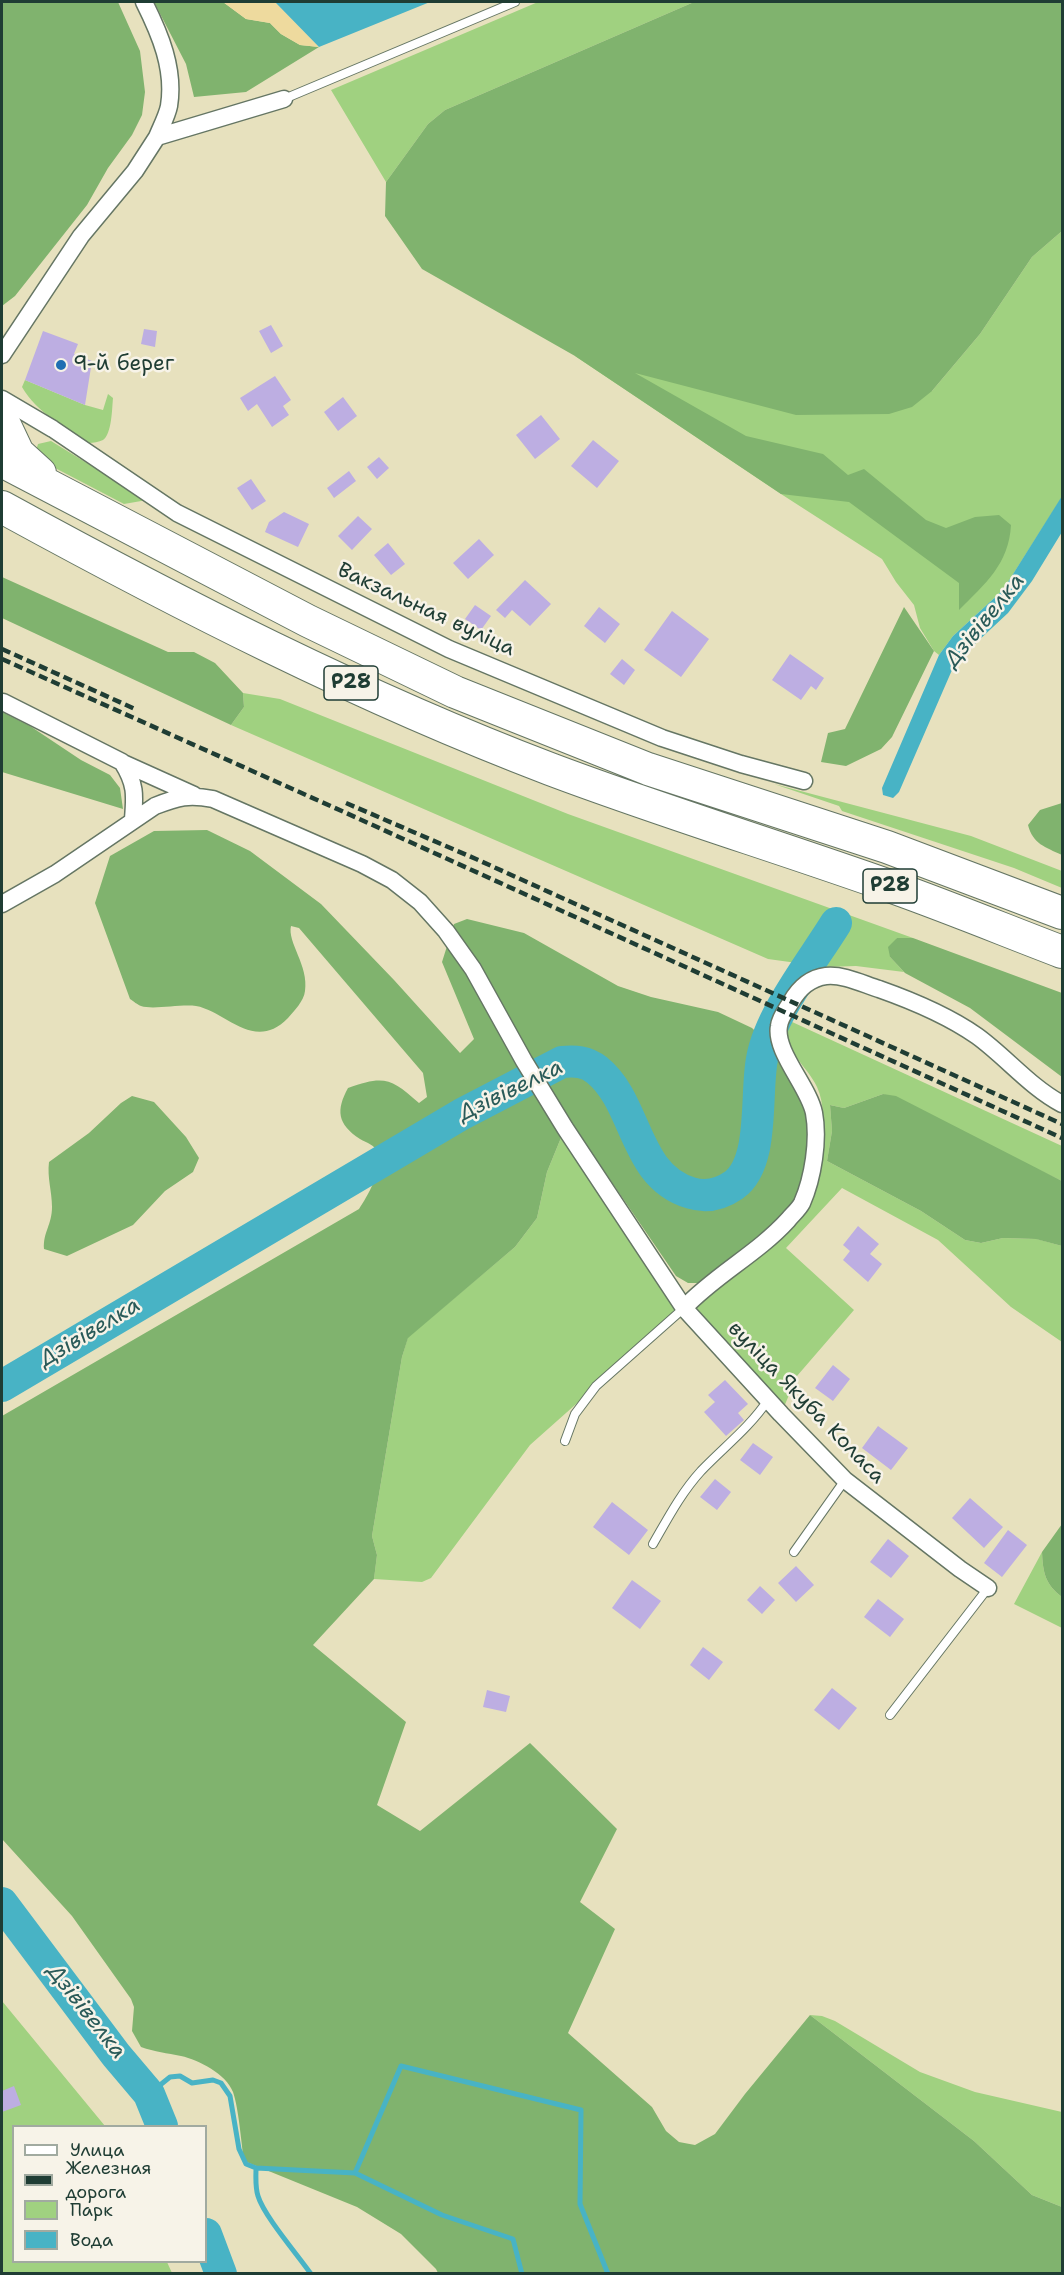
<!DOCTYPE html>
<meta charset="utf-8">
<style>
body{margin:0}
#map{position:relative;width:1064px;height:2275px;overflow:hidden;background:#e7e1be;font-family:"Shantell Sans",sans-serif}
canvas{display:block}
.frame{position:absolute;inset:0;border:3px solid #1f3d34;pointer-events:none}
.legend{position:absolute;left:12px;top:2125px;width:195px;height:138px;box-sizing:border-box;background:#f7f3e8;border:2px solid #a1aaa0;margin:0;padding:8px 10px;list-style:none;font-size:18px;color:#1f3d34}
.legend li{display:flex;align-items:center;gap:12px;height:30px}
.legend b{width:30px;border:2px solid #a1aaa0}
</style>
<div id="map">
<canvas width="1064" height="2275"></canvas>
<div class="frame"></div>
<ul class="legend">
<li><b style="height:8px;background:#fff"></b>Улица</li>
<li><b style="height:8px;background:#1f3d34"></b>Железная дорога</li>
<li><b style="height:16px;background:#a0d180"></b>Парк</li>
<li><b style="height:16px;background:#48b3c5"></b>Вода</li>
</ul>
</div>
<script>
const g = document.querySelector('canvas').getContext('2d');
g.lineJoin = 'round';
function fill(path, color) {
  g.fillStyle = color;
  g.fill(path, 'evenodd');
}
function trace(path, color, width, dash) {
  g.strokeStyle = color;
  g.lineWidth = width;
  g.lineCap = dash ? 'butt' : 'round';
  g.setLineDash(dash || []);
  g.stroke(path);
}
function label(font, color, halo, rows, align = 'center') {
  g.font = font + ' "Shantell Sans",sans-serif';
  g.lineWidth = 5;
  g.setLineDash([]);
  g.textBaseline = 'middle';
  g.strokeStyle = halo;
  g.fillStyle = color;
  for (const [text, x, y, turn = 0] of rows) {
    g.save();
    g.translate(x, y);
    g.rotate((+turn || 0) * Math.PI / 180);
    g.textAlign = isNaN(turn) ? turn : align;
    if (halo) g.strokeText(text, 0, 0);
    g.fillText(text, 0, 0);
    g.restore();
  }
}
const green = new Path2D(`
 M538,2H694L445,110L428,124L386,182L331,90Z
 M1062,231V497L1003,590L953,636L939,655L934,651L920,628L914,605L896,582L882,559L781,494L575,356L932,391L980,334L1032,257Z
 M25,380L85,405L103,410L108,394L113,398C112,408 112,434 103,440C99,442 93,443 89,443C65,427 37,413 22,387Z
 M51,441L147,500L124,504L34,457L38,444Z
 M243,693L280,699L568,814L913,938H897L890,957L904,972L856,966L826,967L768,959L231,725L244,707Z
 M774,784L971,836L1062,871V888L1014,868L842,811L839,806Z
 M790,1021L1062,1146V1181L883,1094L844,1108L830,1105L832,1131L827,1161L921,1211L965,1240L981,1243L1003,1238L1037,1239L1062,1246V1342L1011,1307L938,1240L842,1188L786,1248L854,1310L797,1376L781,1414L690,1305L823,1144C823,1126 825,1104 817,1087C808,1066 777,1046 790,1021Z
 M565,1128L684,1308L530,1445L431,1578L422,1582L374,1579L377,1555L372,1536L402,1357L408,1337L515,1247L537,1218L547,1172Z
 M1042,1552C1043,1573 1045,1584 1062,1597V1628L1014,1604Z
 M2,2001L105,2126H14V2262H167L172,2273H2Z
 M810,2015L822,2016L835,2021L920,2072L975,2092L1062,2112V2207L1032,2195L974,2141Z`);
const forest = new Path2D(`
 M2,2H118L140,51L145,92L142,115L132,135L108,168L87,205L15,296L2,306Z
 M154,2H223L246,19L270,23L281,34L300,45L319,47L246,92L194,97L186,64Z
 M694,2H1062V231L1032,257L980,334L932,391L912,407L889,414L796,415L635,373L746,436L823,454L848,475L864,469L926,520L946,528L975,517L999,515L1011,525C1009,564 985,584 959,610V583L849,502L781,494L575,356L422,269L385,216L386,182L428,124L445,110Z
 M2,577L168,652H194L215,663L243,693L244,707L231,725L2,618Z
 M904,607L934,651L892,737L881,749L846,766L821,762L828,733L845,729Z
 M2,712L30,726L81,760L110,775L120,788L123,809L2,772Z
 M1062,803V855C1045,847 1033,844 1028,825L1040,810Z
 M207,830L250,851L321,904L394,980L460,1053L474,1039L442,962L454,924L467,919L524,933L618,986L651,997L718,1012L752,1028L781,1055L813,1125L806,1164L795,1203L769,1233L703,1283H688L676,1276L576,1130L565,1128L547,1172L537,1218L515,1247L408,1338L402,1357L372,1536L377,1555L374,1579L313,1645L406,1722L377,1805L420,1831L530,1743L617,1829L580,1902L615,1929L568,2033L652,2107L666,2131L679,2142L695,2145L715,2134L745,2094L810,2015L974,2141L1032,2195L1062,2207V2273H438L436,2269L401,2234L357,2207L244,2161C241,2141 239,2110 233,2092C226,2074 199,2060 181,2056C167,2053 155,2052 141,2047L132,2031L134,2007L131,1999L72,1916L2,1839V1416L359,1209C367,1197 384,1168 378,1153C375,1145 367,1143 360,1139C337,1124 336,1110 348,1088C384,1075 391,1078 419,1103L427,1097L423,1073L299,928L291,926C287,942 309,966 305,991C304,1001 294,1011 288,1018C254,1053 226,1011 196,1006C180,1004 153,1010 141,1006C138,1005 133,1001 130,999L95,903L110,856L154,831Z
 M897,938H913L1062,993V1077L970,1008L905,973L890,957L888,947Z
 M883,1094L896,1096L1062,1181V1246L1036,1239L1003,1238L981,1243L965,1240L921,1211L827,1161L832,1131L830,1105L844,1108Z
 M132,1096L154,1102L186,1137L199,1158L193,1172L165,1191L133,1225L67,1256L44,1249C43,1232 52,1225 52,1207C52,1191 47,1178 49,1162L89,1133L121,1103Z
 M1062,1524V1597C1045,1584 1043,1573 1042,1552Z`);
const sand = new Path2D(`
 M223,2H275L319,47L300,45L281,34L270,23L246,19Z`);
const water = new Path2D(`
 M275,2H430L319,47Z
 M1062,496V532L1032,581L1008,613L962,656L952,670L899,792L893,798L883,795L882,788L939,655L953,636L1003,590Z`);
const stream = new Path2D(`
 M149,2094L170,2077L180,2076L192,2083L213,2080L221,2083L230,2096L239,2149L246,2164L256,2168C256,2177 255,2187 258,2196C264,2216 297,2254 311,2274
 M256,2168L355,2173L401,2066L581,2110L580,2204L608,2274
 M355,2173L442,2215L513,2239L522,2274`);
const river = new Path2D(`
 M2,1386L462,1114L562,1062C575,1061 586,1061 597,1070C638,1103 633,1176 691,1193C707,1198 721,1194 734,1185C765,1162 755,1095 762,1059C770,1014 812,962 836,923
 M2,1903L116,2055L149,2094L162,2126
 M206,2234L221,2274`);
const building = new Path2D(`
 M271,325L283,346L271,353L259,331Z
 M144,329L157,331L155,347L141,344Z
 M43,331L78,344L74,354L92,361L85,405L25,380Z
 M275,376L291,400L283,406L289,415L272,427L257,404L248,411L240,398Z
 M343,397L357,416L338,431L324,412Z
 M541,415L560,439L535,459L516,435Z
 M593,440L619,461L597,488L571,466Z
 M379,457L389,468L377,479L367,467Z
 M349,471L356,481L334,498L327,488Z
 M251,479L266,501L252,510L237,488Z
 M284,512L309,524L298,547L265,532L269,522Z
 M358,516L372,529L352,550L338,536Z
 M479,539L494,555L468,579L453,563Z
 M388,543L405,564L391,575L374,555Z
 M525,580L551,604L530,626L512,610L505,618L496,610Z
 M475,605L491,616L481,630L465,619Z
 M599,607L620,624L605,643L584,626Z
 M672,611L709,639L681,677L644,650Z
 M790,654L824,678L816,690L811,686L801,700L772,680Z
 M622,659L635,670L624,685L610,674Z
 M858,1226L879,1244L870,1254L882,1264L868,1282L843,1260L850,1251L843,1245Z
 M833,1365L850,1379L833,1401L815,1388Z
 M725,1380L748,1404L738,1413L744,1420L726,1436L704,1412L715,1402L708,1395Z
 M878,1426L908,1448L891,1470L862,1448Z
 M753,1443L773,1457L760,1475L740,1460Z
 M715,1479L731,1492L717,1510L700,1497Z
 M970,1498L1003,1527L984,1548L952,1518Z
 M612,1502L648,1530L629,1555L593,1527Z
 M1008,1530L1027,1545L1002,1577L984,1563Z
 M888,1539L909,1556L891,1578L870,1562Z
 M796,1566L814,1585L796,1602L778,1583Z
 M632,1580L661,1601L640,1629L612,1608Z
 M760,1586L775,1600L762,1614L747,1600Z
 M878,1599L904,1619L890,1637L864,1617Z
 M703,1647L723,1662L709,1680L690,1665Z
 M832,1688L857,1708L839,1730L814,1710Z
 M487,1690L510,1696L506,1712L483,1707Z
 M14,2086L21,2105L2,2112V2091Z`);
const lane = new Path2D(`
 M284,99L515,2
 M565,1441L575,1414L596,1386L684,1308
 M653,1544C668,1518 681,1493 701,1471C724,1447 750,1427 768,1400
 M794,1552L845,1480
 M890,1715L988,1588`);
const street = new Path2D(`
 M144,2C160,34 175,69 169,106C167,116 161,127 157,137
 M2,355L81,236L135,171L157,137L284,99
 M2,399L53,429L177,513L449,649L662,738L741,764L804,781
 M3,702L122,762C136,784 135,795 133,819
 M123,763L194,795
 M2,904L55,874L155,806C178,797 189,794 213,799L362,864L392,880L420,902L446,931L473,969L524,1061L565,1128L684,1308L781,1414L845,1480L960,1569L988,1588
 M684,1308C715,1275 757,1254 788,1220C792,1215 799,1209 802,1203C813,1178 819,1140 814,1113C809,1087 774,1051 779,1026C780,1017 787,1009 791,1002C799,988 810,978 826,976C843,974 863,984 879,989C913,1001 947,1015 977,1036C1006,1057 1030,1087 1062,1104`);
const highway = new Path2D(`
 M2,419L18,453L40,473
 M2,461L308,621L455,692L648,769L887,847L1062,913
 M2,507C179,604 361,697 550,769C664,812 780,847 895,888C951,908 1007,931 1062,952`);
const rail = new Path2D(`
 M2,649L135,709
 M2,659L344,812L1062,1138
 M346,803L476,859L1062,1124`);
const markers = [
 [61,365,6,"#1f6fb2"]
];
const shields = [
 [351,683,54],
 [890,886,54]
];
const shieldNames = [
 ["Р28",351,683],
 ["Р28",890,886]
];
const poiNames = [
 ["9-й берег",73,365]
];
const streetNames = [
 ["Вакзальная вуліца",426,610,25],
 ["вуліца Якуба Коласа",806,1403,46]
];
const waterNames = [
 ["Дзівівелка",985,621,-51],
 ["Дзівівелка",511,1091,-26],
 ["Дзівівелка",90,1333,-31],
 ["Дзівівелка",86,2012,52]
];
fill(green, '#a0d180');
fill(forest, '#80b36e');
fill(sand, '#eeda9e');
fill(water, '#48b3c5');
trace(stream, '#48b3c5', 5);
trace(river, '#48b3c5', 32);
fill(building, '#bdaee2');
trace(lane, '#657664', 10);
trace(street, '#657664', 19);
trace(highway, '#657664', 34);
trace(lane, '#fff', 8);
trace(street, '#fff', 16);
trace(highway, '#fff', 32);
trace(rail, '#1f3d34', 4.5, [9, 4.5]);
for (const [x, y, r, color] of markers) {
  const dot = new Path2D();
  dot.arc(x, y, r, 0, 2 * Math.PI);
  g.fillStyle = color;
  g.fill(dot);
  trace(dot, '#f7f3e8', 2);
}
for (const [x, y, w] of shields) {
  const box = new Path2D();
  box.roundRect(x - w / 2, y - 17, w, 34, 4.5);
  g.fillStyle = '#f7f3e8';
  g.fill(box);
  trace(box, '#1f3d34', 1.5);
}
label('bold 20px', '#1f3d34', null, shieldNames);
label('21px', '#1f3d34', '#f7f3e8', poiNames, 'left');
label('21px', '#1f3d34', '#f7f3e8', streetNames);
label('italic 22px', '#295a58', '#f7f3e8', waterNames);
</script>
